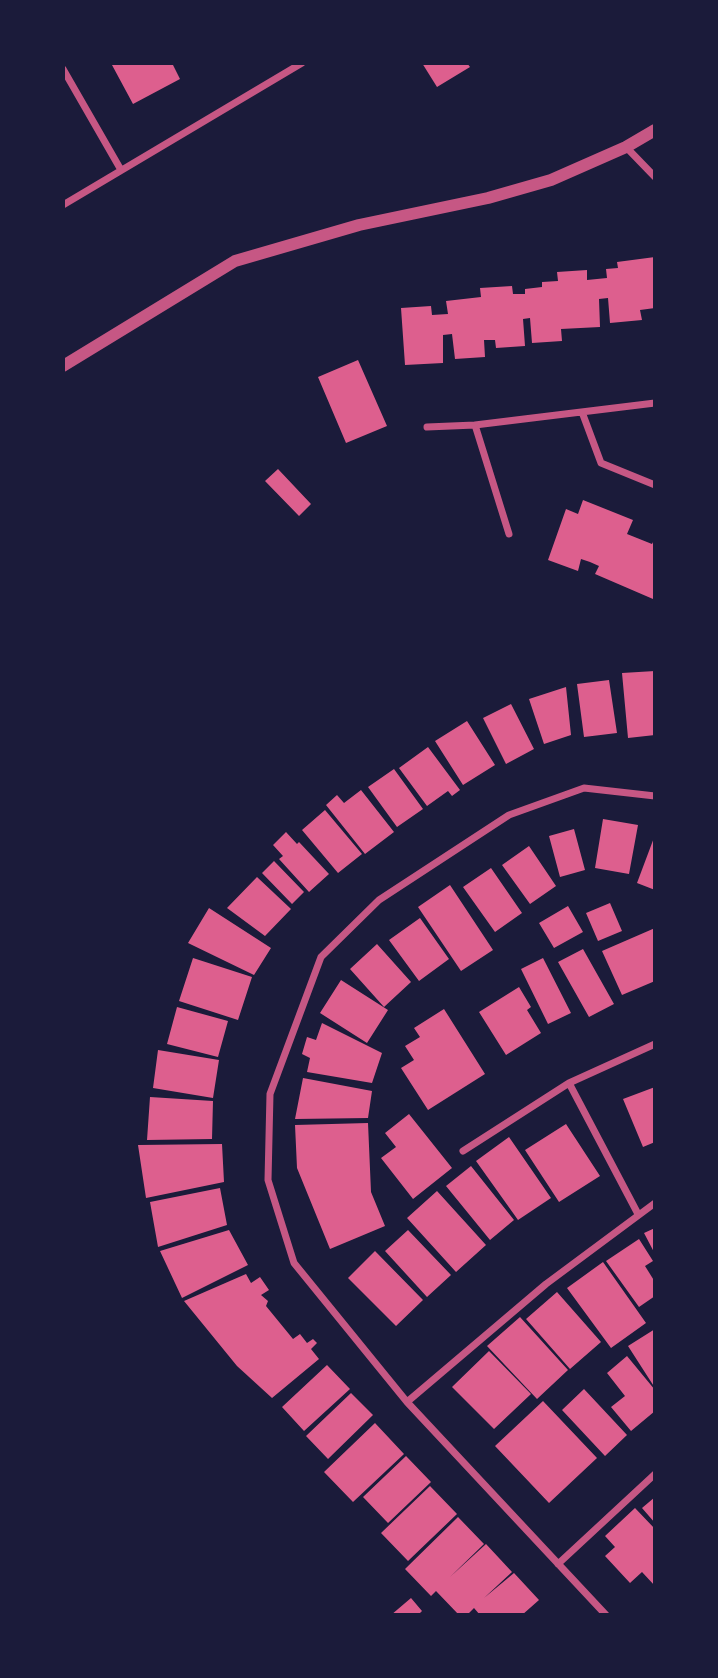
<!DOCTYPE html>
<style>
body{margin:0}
#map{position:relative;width:718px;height:1678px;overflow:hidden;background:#1b1b3a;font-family:"Sofia Sans Condensed",sans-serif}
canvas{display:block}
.frame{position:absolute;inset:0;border:65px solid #1b1b3a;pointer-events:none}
</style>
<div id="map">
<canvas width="718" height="1678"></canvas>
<div class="frame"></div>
</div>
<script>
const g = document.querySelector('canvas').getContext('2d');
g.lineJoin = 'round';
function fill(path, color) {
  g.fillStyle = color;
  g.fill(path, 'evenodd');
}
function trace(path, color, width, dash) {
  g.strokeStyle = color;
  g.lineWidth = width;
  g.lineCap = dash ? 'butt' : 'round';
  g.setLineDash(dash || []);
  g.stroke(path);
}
const building = new Path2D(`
 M116,63H172L180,79L133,104L112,65Z
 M422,63H467L470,67L437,87Z
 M655,257V308L640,310L642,320L610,323L608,298L599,299L600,327L561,329L562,341L532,343L530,318L523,319L525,346L496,348L495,340H484L485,357L455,359L452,334L443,335V363L405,365L401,308L431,306L432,315L448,314L446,301L481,297L480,288L512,286L513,294H525V289L542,287V282L558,281L557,272L587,270V280L607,278L606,269L618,268L617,262Z
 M358,360L387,426L346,443L318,377Z
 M278,469L311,504L299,516L265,481Z
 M583,500L633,520L627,534L652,544L655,538V594L653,599L595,574L599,566L590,562L581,559L578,571L548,560L566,509L578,514Z
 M655,671V735L628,738L622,673Z
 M609,680L617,733L584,737L577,684Z
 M566,687L571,735L544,744L529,699Z
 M511,704L534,749L506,764L483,718Z
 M467,721L495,765L463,785L435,741Z
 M428,747L460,790L452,796L448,791L427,806L399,768Z
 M394,769L423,809L397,827L368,787Z
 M361,790L394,832L365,854L326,805L337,795L344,803Z
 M325,810L362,854L338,873L302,830Z
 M603,819L638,825L629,874L595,868Z
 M574,829L585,870L560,877L549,836Z
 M286,832L297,844L299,842L329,874L309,892L279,859L283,856L273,845Z
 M655,835V890L637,883Z
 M529,846L556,886L530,904L502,865Z
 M274,861L304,892L292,904L262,873Z
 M491,868L522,913L495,932L463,887Z
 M257,877L291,909L265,936L227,908Z
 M450,885L493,950L461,971L418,907Z
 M610,903L622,931L598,941L586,913Z
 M568,906L583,932L554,948L539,923Z
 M209,908L271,948L254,975L188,943Z
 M420,918L449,959L419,981L389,940Z
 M655,928V981L622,995L602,951Z
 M377,944L411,982L384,1007L350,969Z
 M583,949L614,1004L589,1017L558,962Z
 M193,958L252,977L238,1020L179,1001Z
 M543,958L571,1013L548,1024L521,969Z
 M341,980L388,1010L367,1043L320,1013Z
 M519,987L531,1007L527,1010L541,1033L506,1055L479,1012Z
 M177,1007L228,1021L218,1057L167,1044Z
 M444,1009L485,1074L428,1110L401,1068L414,1060L405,1046L420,1037L414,1028Z
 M322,1023L382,1053L372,1083L307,1072L310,1058L302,1054L307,1037L316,1040Z
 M158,1050L219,1060L213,1098L153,1088Z
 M303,1078L372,1091L368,1118L295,1119Z
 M655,1087V1142L643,1147L623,1099Z
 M150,1097L213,1101L212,1139L147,1140Z
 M409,1114L452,1168L413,1199L381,1158L396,1147L385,1133Z
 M368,1123L371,1192L385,1226L330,1249L297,1168L295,1125Z
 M566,1124L600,1176L559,1202L525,1150Z
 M509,1137L551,1198L518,1220L476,1161Z
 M222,1144L224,1182L146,1198L138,1145Z
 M471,1166L514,1220L490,1240L446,1186Z
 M220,1188L227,1225L158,1247L150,1202Z
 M437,1191L486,1245L456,1272L407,1218Z
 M655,1228V1254L644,1233Z
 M229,1230L248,1265L182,1298L160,1251Z
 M408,1230L451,1275L427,1297L385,1251Z
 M639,1239L653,1261L645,1266L655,1282V1296L639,1307L606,1261Z
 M375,1251L423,1300L396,1326L348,1278Z
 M603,1262L646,1323L611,1348L567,1288Z
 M246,1274L251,1283L260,1277L269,1290L261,1295L268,1301L266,1306L293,1339L300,1334L307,1343L313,1339L317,1343L311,1349L319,1359L272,1398L237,1366L184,1301Z
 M557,1292L601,1342L570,1369L526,1319Z
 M520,1317L568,1370L537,1399L487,1346Z
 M655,1329V1388L628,1346Z
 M489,1351L531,1394L494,1429L452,1387Z
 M627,1356L655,1390V1411L631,1431L611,1407L625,1396L607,1373Z
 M327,1365L350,1389L304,1431L282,1407Z
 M584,1389L627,1435L605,1456L562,1410Z
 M351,1393L373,1415L328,1459L306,1436Z
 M543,1401L597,1458L549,1503L495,1446Z
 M375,1423L404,1454L353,1502L324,1472Z
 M406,1456L431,1482L388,1523L363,1497Z
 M430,1486L457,1514L408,1561L381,1533Z
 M655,1497V1523L642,1508Z
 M635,1508L655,1529V1586L642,1572L630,1583L605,1556L615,1547L605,1536Z
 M458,1517L484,1544L450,1577L486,1544L512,1572L484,1598L514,1573L539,1600L522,1615H480L474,1608L467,1615H459L436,1591L431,1596L405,1569Z
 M411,1598L422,1611L418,1615H391Z`);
const minor = new Path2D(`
 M63,69L121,170
 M626,147L655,177
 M63,205L302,63
 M582,412L601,463L655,485
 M475,425L655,403
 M427,427L475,425L509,534
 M569,1083L638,1214
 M463,1151L569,1083L655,1044
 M407,1402L546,1284L655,1203
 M558,1564L655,1474
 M606,1615L407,1402L294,1263L268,1180L270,1094L321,957L379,900L509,815L584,788L655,796`);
const tertiary = new Path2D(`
 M63,366L235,261L359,225L488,198L551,180L626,147L655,130`);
fill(building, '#dd5f8e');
trace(minor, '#c65784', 7);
trace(tertiary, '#c65784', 12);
</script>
